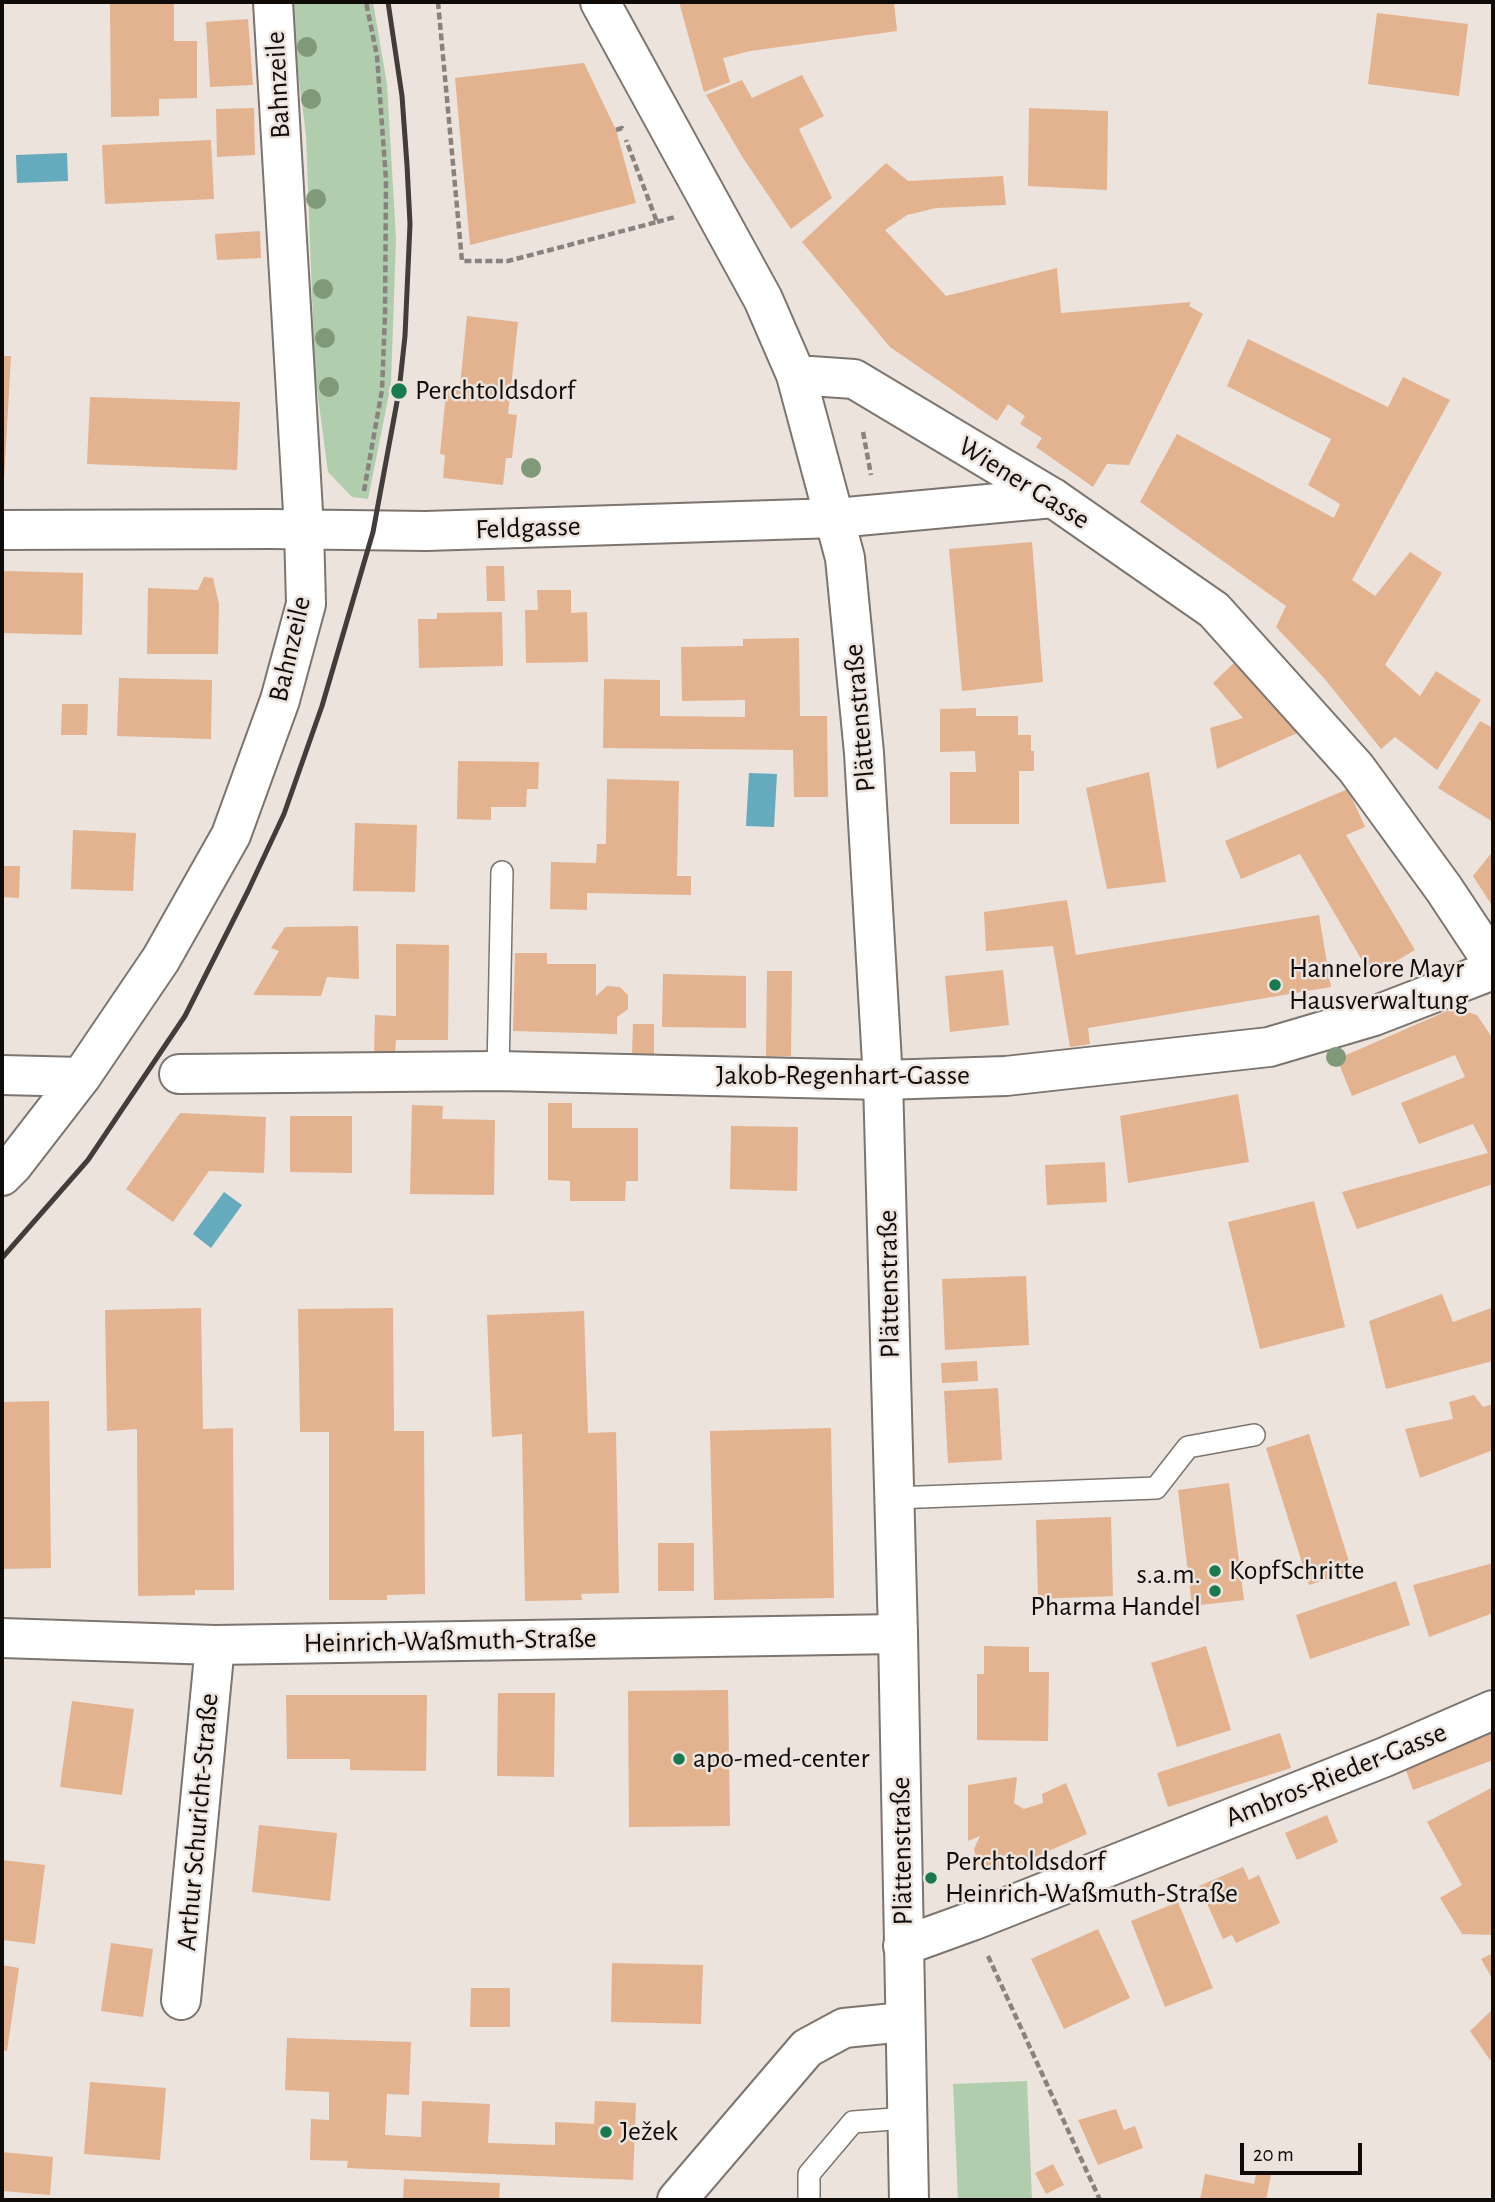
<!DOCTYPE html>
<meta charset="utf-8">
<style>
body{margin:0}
#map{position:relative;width:1495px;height:2202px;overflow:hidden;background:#ece3dd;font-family:"Alegreya Sans",sans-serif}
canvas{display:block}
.frame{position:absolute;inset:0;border:4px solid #0e0b09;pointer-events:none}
.scale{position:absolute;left:1240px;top:2143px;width:122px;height:32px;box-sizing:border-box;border:4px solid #0e0b09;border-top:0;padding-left:9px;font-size:21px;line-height:24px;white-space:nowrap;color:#0e0b09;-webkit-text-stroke:5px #ece3dd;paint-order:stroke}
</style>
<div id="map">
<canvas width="1495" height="2202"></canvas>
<div class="frame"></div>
<div class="scale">20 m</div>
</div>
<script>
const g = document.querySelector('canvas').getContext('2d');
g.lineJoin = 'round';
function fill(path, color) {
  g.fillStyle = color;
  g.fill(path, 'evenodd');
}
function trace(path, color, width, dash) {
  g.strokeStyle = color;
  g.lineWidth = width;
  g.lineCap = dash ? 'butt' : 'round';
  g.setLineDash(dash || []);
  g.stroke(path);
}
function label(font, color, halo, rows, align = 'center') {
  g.font = font + ' "Alegreya Sans",sans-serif';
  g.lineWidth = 5;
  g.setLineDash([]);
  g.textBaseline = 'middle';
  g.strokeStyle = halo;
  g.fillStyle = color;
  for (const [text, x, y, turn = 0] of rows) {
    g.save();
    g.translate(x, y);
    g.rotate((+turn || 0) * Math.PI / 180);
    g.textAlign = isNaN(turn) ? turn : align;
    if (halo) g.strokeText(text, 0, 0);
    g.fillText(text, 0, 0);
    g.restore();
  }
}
const green = new Path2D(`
 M289,2H373L387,84L396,239L391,384L368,499L352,497L328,472L315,374L306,135Z
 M1027,2081L1032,2200H958L953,2084Z`);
const water = new Path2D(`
 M67,153L68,181L17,183L16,155Z
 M749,773L777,774L774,827L746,826Z
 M224,1192L242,1205L211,1248L193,1234Z`);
const building = new Path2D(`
 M110,2H174V41H197V98L159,99V116L111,117Z
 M679,2H894L897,31L750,51L723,58L730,82L704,92Z
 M1377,13L1468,24L1459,96L1368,84Z
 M248,19L253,85L210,87L206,22Z
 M584,63L616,130L636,203L470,245L455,78Z
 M802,75L824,116L799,129L832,198L791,229L743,158L706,95L742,80L752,98Z
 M254,108L255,155L217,157L216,109Z
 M1029,108L1108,111L1107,190L1028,186Z
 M211,140L214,199L105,204L102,145Z
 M886,163L908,181L1003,176L1006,205L936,208L907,215L885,230L946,296L1057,268L1061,313L1191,302L1189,306L1203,314L1129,465L1107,464L1093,487L1036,447L1042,438L1020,424L1025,416L1008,404L997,421L890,347L802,242Z
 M260,231L261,258L217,260L215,234Z
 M467,316L518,322L508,414L517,415L512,458H506L503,485L443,478L445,455L440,454L447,384L460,386Z
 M1248,339L1388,407L1403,377L1450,400L1352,580L1375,596L1410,552L1442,573L1385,665L1420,696L1436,671L1481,700L1437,770L1395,737L1381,749L1324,678L1276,627L1286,606L1140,502L1177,434L1334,518L1340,504L1308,485L1331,439L1227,386Z
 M2,356H11L4,480H2Z
 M90,397L240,402L237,470L87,464Z
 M1032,542L1043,682L962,691L949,549Z
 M486,566H504L505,601H487Z
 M2,571L83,573L82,635L2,633Z
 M204,577L213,578L219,604L218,654H147L148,588L198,590Z
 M537,590H571V613L587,612L588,662L526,663L525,610H538Z
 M502,612L503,666L419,668L418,619H437V613Z
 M799,638L800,716H827L828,797H794L793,750L603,748L604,679L660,680V716L745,717V700L682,701L681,647L743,646V639Z
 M1239,658L1304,730L1217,769L1210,728L1243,718L1213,683Z
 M119,678L212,680L211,739L117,736Z
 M62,704H88L87,735H61Z
 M976,708V716H1018V735H1031V751H1034V771H1019V824H950V772H976L975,751L940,752V709Z
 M1480,721L1493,728V822L1438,788Z
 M458,761L539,762L538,789H527L526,807H491V820L457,819Z
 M1149,772L1166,882L1107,889L1086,788Z
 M607,779L679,781L677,876H691V895L587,893V910L550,909L551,862L596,863L597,844H606Z
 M1348,789L1365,827L1346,835L1415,950L1371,976L1300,854L1241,879L1225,841Z
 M355,823L417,825L415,892L353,891Z
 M73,830L136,833L133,891L71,889Z
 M1493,851V907L1473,876Z
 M2,866H20L19,898L2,897Z
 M1067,900L1076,955L1319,915L1331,987L1088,1028L1090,1044L1070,1047L1053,946L986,951L984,912Z
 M358,926L359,979L327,977L321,996L253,995L279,951L271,948L285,927Z
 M396,944L449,945L448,1040H396L395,1054H374L375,1015L396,1016Z
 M515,953H547V964H596V996L607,986L620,987L628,995V1009L617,1017V1034L513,1031Z
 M1003,970L1009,1025L950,1032L945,976Z
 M767,971H792L791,1056L766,1057Z
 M663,974L746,976V1028L662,1027Z
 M1454,1008L1477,1015L1493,1039V1184L1357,1229L1342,1192L1488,1153L1473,1124L1419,1144L1401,1103L1465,1077L1455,1055L1352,1096L1337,1059Z
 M633,1024H654V1057L632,1056Z
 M1238,1094L1249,1162L1128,1183L1120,1116Z
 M548,1103H572V1128H638V1181H626L625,1201H570V1181L548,1180Z
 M412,1105L443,1106L442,1119L495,1120L494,1195L410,1194Z
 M180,1113L266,1117L264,1173L209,1171L173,1222L126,1189Z
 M290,1116H352V1173L290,1172Z
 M731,1126L798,1127L797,1191L730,1189Z
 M1105,1162L1107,1202L1047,1205L1045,1165Z
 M1314,1201L1345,1327L1260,1349L1228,1222Z
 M1026,1276L1029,1345L945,1350L942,1279Z
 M1442,1294L1453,1322L1491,1308L1493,1316V1361L1386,1389L1369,1321Z
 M201,1308L203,1429L233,1428L234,1590H195V1595L138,1596L137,1429L107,1431L105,1310Z
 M393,1308L394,1431H424L425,1594L387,1595V1600H329V1432H300L298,1309Z
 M584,1311L588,1433L616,1432L619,1593L581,1594L582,1600L525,1601L522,1434L492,1437L487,1315Z
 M977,1361L978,1381L942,1383L941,1363Z
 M998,1388L1002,1460L948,1463L944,1391Z
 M1474,1395L1483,1407L1493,1404V1450L1420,1478L1405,1429L1453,1419L1449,1402Z
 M49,1401L51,1568L2,1569V1402Z
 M831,1428L834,1598L714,1600L710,1431Z
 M1309,1434L1352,1571L1309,1585L1266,1448Z
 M1229,1483L1244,1600L1192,1606L1178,1490Z
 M1111,1517L1113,1596L1038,1599L1036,1520Z
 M658,1543H694V1591H658Z
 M1493,1563V1613L1429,1637L1413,1585Z
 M1396,1581L1410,1625L1310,1659L1296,1615Z
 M984,1646L1029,1647V1672H1049L1048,1741L977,1740V1674H984Z
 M1206,1646L1231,1730L1177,1747L1151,1663Z
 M728,1690L730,1826L629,1827L628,1691Z
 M498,1693H555L554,1777L497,1776Z
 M286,1695H427L426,1771L350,1770V1759H287Z
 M72,1701L134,1709L122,1795L60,1787Z
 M1493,1719V1760L1413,1790L1400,1753Z
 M1280,1733L1291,1768L1168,1807L1157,1773Z
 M1017,1777L1014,1803L1024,1809L1043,1803L1042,1794L1066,1783L1087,1834L1013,1867L1011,1855L1004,1867L990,1872L977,1864L974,1849L980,1836L968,1841V1785Z
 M1493,1787V1935L1462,1934L1440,1898L1462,1885L1427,1822Z
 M1327,1815L1338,1842L1297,1860L1285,1833Z
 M259,1825L337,1833L330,1901L252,1892Z
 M2,1860L45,1865L35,1944L2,1940Z
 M1243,1867L1249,1880L1259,1875L1280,1923L1236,1943L1232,1935L1223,1939L1199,1886Z
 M1178,1902L1213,1988L1165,2007L1131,1921Z
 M1098,1929L1130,1998L1064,2029L1031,1959Z
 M111,1943L153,1949L143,2017L101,2011Z
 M1493,1953V1980L1481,1959Z
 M612,1963L703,1965L701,2024L611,2022Z
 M2,1965L19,1968L7,2051L2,2050Z
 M471,1988H510V2027H470Z
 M1493,2009V2057L1490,2060L1470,2031Z
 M287,2038L411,2042L409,2095L387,2094L385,2135L421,2137L422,2101L490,2104L488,2143L555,2145V2122L594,2124L595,2101L636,2103L633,2180L347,2168L348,2161L310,2160L311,2119L329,2120V2092L285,2090Z
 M90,2082L166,2088L160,2160L84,2154Z
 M1116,2109L1124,2130L1135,2126L1143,2148L1098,2165L1078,2120Z
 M2,2152L53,2157L50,2195L2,2191Z
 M1053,2164L1064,2185L1046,2194L1035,2173Z
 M1257,2171L1271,2175L1266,2200H1200L1205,2174L1254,2184Z
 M404,2179L500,2183L499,2200H403Z`);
const path = new Path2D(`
 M438,2L462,261H508L657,222L626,140
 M616,130L622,128L623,131
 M657,222L675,217
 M863,432L871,475
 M364,491L382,390L385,315L386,180L377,56L366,2
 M988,1956L1100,2200`);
const lane = new Path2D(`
 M498,1071L502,872
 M894,1498L1156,1488L1188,1447L1254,1435
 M809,2200V2174L853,2122L907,2118`);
const street = new Path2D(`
 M2,530L270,529L426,531L836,518L1053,498
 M179,1074L498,1071L883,1080L1006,1076L1269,1047L1374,1016L1493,970
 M2,1075L81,1077
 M2,1176L13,1165L81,1077L161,959L231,835L280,700L306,604L304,529L273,2
 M2,1638L215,1645L898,1634
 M903,1946L972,1921L1385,1757L1493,1710
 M181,2000L215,1645
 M677,2200L807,2048L844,2028L904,2022`);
const secondary = new Path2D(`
 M600,2L763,299L796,375L845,558L864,753L883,1080L898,1634L909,2200
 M796,375L854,379L1053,498L1214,610L1356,768L1444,889L1493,963`);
const rail = new Path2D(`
 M2,1258L88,1160L185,1016L248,891L284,814L322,706L373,532L399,391L405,336L410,224L407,165L402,96L388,2`);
const trees = [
 [307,47],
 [311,99],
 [316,199],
 [323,289],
 [325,338],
 [329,387],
 [531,468],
 [1336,1057]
];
const markers = [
 [399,391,9,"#19794f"],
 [1275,985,7,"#19794f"],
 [1215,1571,7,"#19794f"],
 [1215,1591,7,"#19794f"],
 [679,1759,7,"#19794f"],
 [931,1878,7,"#19794f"],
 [606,2132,7,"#19794f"]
];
const streetNames = [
 ["Bahnzeile",278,85,-93],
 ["Wiener Gasse",1024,483,32],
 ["Feldgasse",528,528,-2],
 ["Bahnzeile",290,649,-77],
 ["Plättenstraße",860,718,-95],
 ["Jakob-Regenhart-Gasse",843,1076],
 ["Plättenstraße",889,1284,-91],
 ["Heinrich-Waßmuth-Straße",450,1641,-1],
 ["Ambros-Rieder-Gasse",1336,1775,-22],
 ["Arthur Schuricht-Straße",198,1822,-85],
 ["Plättenstraße",902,1851,-91]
];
const poiNames = [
 ["Perchtoldsdorf",415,391],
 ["Hannelore Mayr",1289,969],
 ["Hausverwaltung",1289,1001],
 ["KopfSchritte",1229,1571],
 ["s.a.m.",1201,1575,"right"],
 ["Pharma Handel",1201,1607,"right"],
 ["apo-med-center",693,1759],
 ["Perchtoldsdorf",945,1862],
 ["Heinrich-Waßmuth-Straße",945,1894],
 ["Ježek",620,2132]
];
fill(green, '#b0cdae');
fill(water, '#66aabd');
fill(building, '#e3b28f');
trace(lane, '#7c746f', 24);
trace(street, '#7c746f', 42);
trace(secondary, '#7c746f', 42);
trace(path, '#89837f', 4.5, [7, 3.5]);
trace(lane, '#fff', 21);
trace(street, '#fff', 38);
trace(secondary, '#fff', 38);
trace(rail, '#423d3a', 5);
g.fillStyle = '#809978';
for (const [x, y] of trees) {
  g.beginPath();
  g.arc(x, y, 10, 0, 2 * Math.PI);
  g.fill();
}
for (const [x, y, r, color] of markers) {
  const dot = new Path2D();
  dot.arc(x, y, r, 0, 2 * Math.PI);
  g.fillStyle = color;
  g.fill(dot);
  trace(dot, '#ece3dd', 2.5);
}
label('28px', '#0e0b09', '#ece3dd', streetNames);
label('28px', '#0e0b09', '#ece3dd', poiNames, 'left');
</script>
